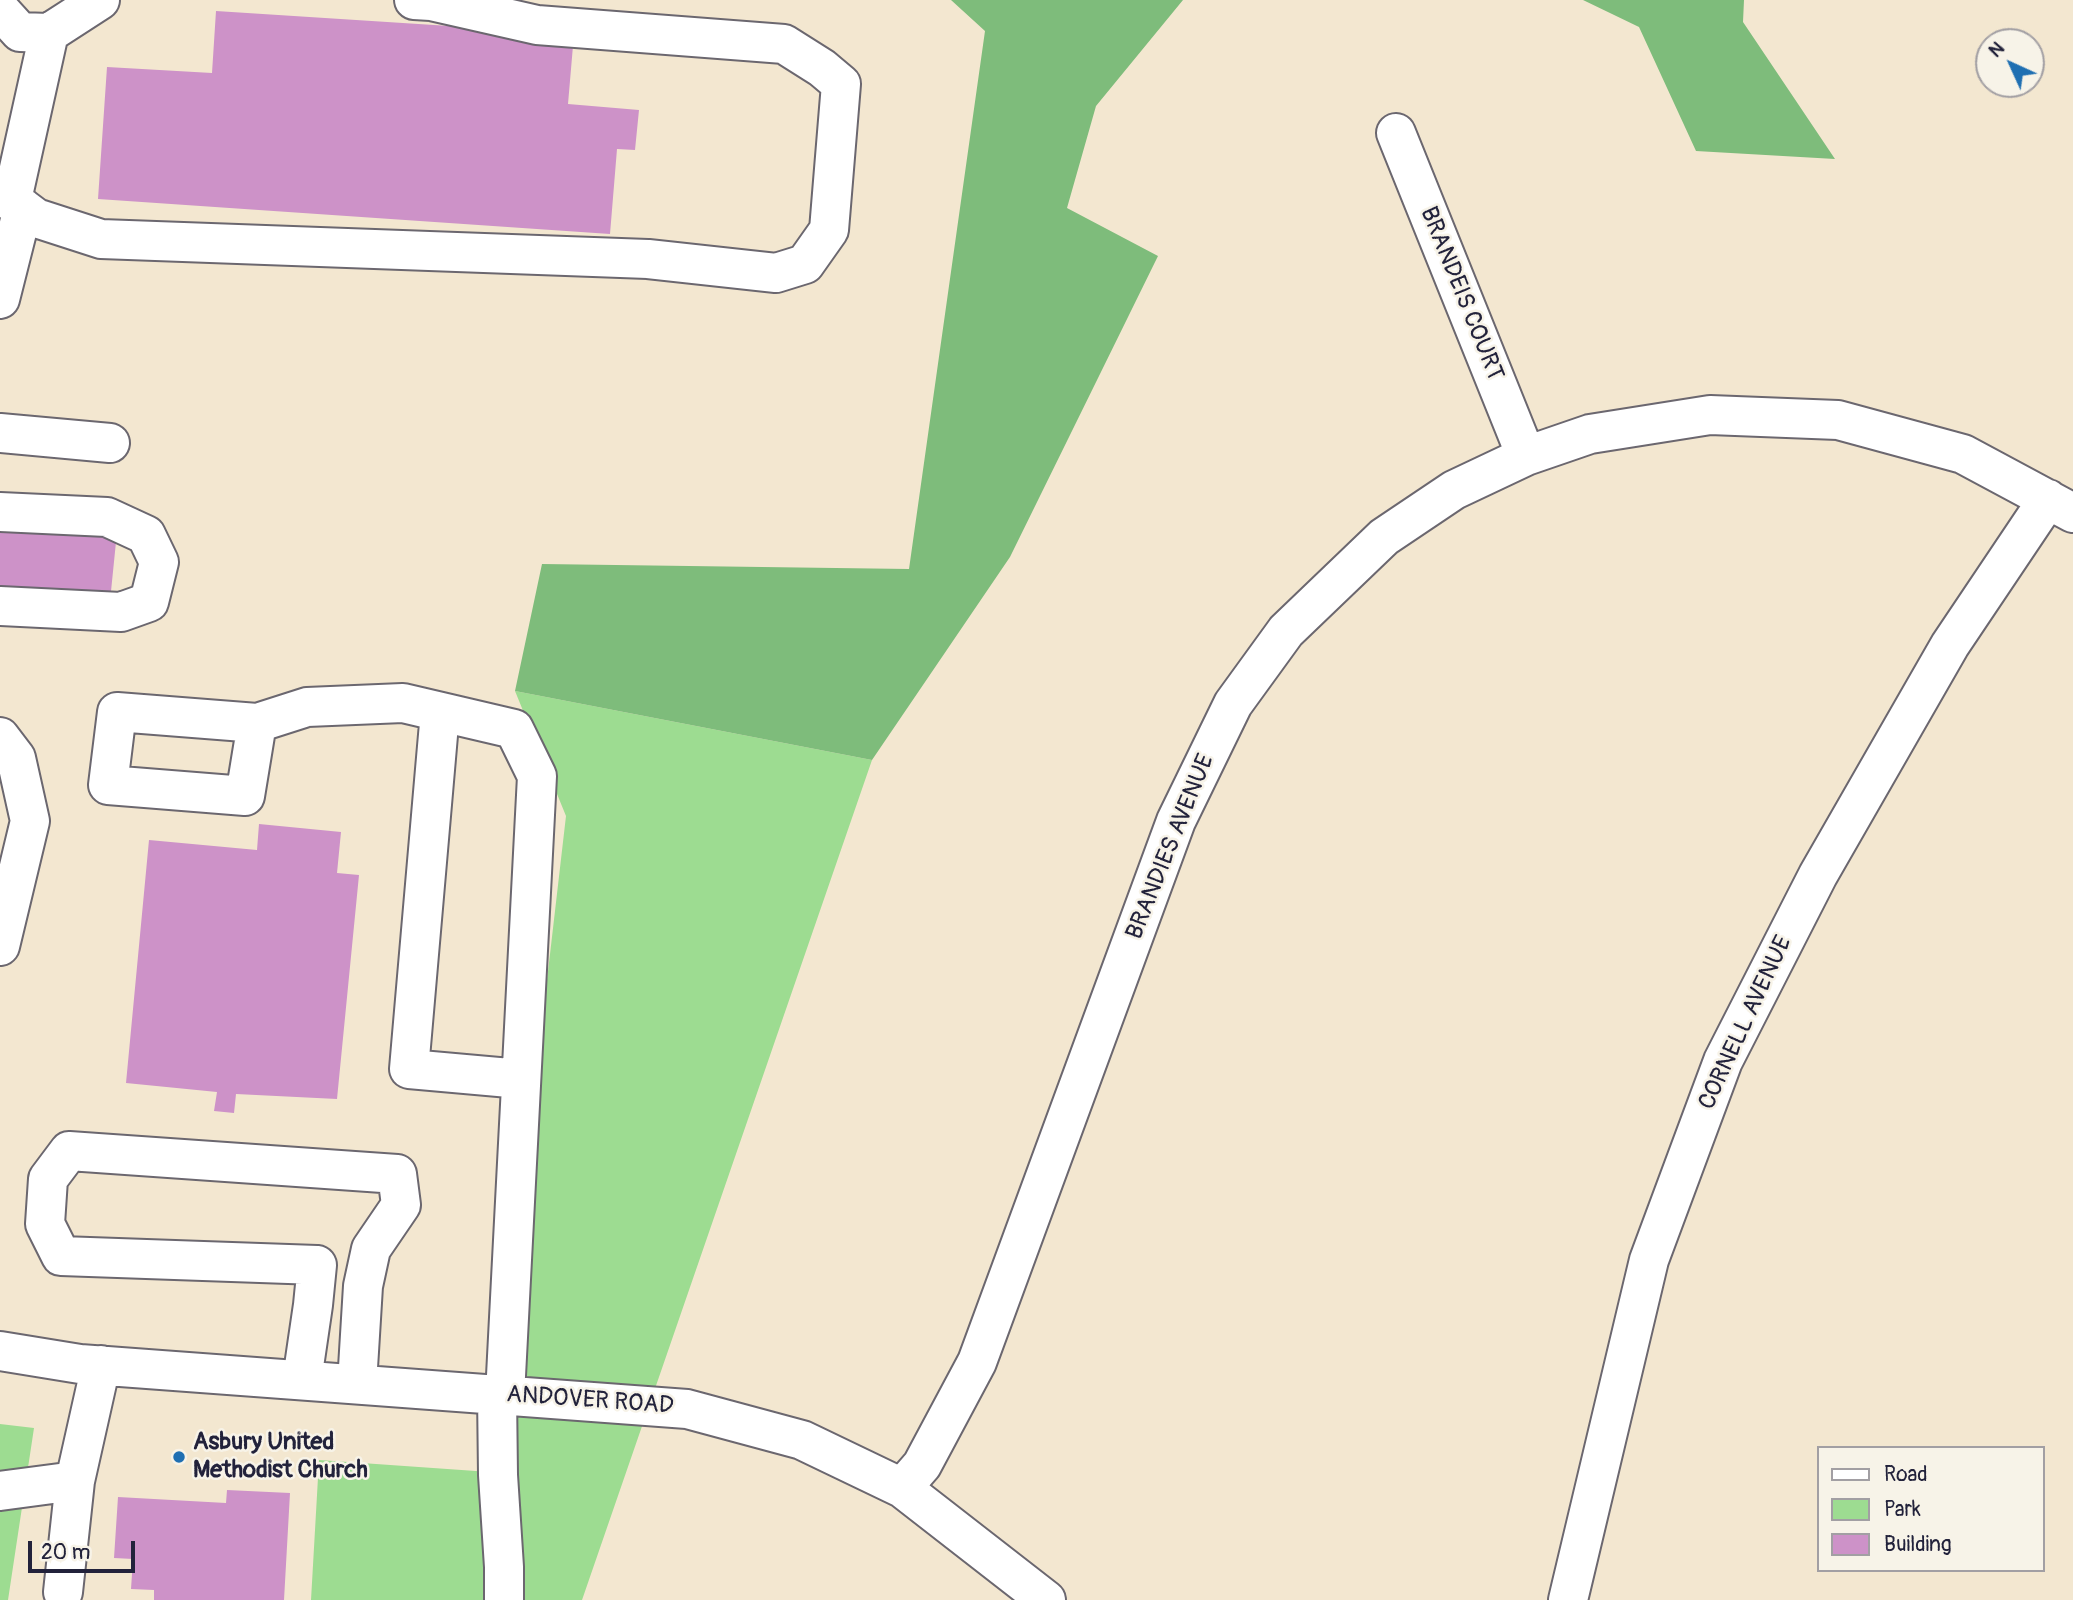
<!DOCTYPE html>
<style>
body{margin:0}
#map{position:relative;width:2073px;height:1600px;overflow:hidden;background:#f3e7d0;font-family:Pangolin,sans-serif}
canvas{display:block}
.legend{position:absolute;left:1817px;top:1446px;width:228px;height:126px;box-sizing:border-box;background:#f7f3e8;border:2px solid #a29fa3;margin:0;padding:9px 12px;list-style:none;font-size:21px;color:#22223b}
.legend li{display:flex;align-items:center;gap:14px;height:35px}
.legend b{width:35px;border:2px solid #a29fa3}
.north{position:absolute;left:1975px;top:28px;width:70px;height:70px;box-sizing:border-box;background:#f7f3e8;border:2px solid #a29fa3;border-radius:50%;rotate:315deg;font-size:19px;font-weight:700;line-height:28px;text-align:center;color:#22223b}
.north::after{content:'';display:block;margin:auto;width:24px;height:32px;background:#1f6fb2;clip-path:polygon(50% 0,100% 100%,50% 72%,0 100%)}
.scale{position:absolute;left:28px;top:1541px;width:107px;height:32px;box-sizing:border-box;border:4px solid #22223b;border-top:0;padding-left:9px;font-size:21px;line-height:24px;white-space:nowrap;color:#22223b;-webkit-text-stroke:5px #f7f3e8;paint-order:stroke}
</style>
<div id="map">
<canvas width="2073" height="1600"></canvas>
<ul class="legend">
<li><b style="height:9px;background:#fff"></b>Road</li>
<li><b style="height:19px;background:#9ddc91"></b>Park</li>
<li><b style="height:19px;background:#cd92c8"></b>Building</li>
</ul>
<div class="north">N</div>
<div class="scale">20 m</div>
</div>
<script>
const g = document.querySelector('canvas').getContext('2d');
g.lineJoin = 'round';
function fill(path, color) {
  g.fillStyle = color;
  g.fill(path, 'evenodd');
}
function trace(path, color, width, dash) {
  g.strokeStyle = color;
  g.lineWidth = width;
  g.lineCap = dash ? 'butt' : 'round';
  g.setLineDash(dash || []);
  g.stroke(path);
}
function label(font, color, halo, rows, align = 'center') {
  g.font = font + ' Pangolin,sans-serif';
  g.lineWidth = 5;
  g.setLineDash([]);
  g.textBaseline = 'middle';
  g.strokeStyle = halo;
  g.fillStyle = color;
  for (const [text, x, y, turn = 0] of rows) {
    g.save();
    g.translate(x, y);
    g.rotate((+turn || 0) * Math.PI / 180);
    g.textAlign = isNaN(turn) ? turn : align;
    if (halo) g.strokeText(text, 0, 0);
    g.fillText(text, 0, 0);
    g.restore();
  }
}
const green = new Path2D(`
 M515,691L872,760L582,1600H311L319,1460L490,1472L566,816Z
 M0,1424L34,1428L8,1600H0Z`);
const forest = new Path2D(`
 M951,0H1183L1096,106L1067,208L1158,256L1010,557L872,760L515,691L542,564L909,569L985,31Z
 M1583,0H1744L1743,22L1835,159L1696,151L1639,27Z`);
const building = new Path2D(`
 M216,11L574,34L568,104L639,110L635,150L617,149L610,234L98,199L107,67L212,73Z
 M0,521L117,532L109,611L0,601Z
 M259,824L341,832L337,873L359,875L337,1099L236,1094L234,1113L214,1111L217,1092L126,1083L149,840L257,850Z
 M227,1490L290,1493L284,1600H154V1590L131,1589L133,1559L114,1558L118,1497L226,1503Z`);
const minor = new Path2D(`
 M0,10L20,32L49,33L100,0
 M1396,133L1526,456
 M0,198L12,200L36,218L101,239L648,259L776,273L805,264L829,230L841,84L822,68L784,44L537,25L431,1L414,0
 M12,200L49,33
 M0,299L23,208
 M0,433L110,443
 M0,512L107,517L146,535L159,562L149,602L121,612L0,606
 M440,712L409,1069L521,1079
 M257,723L245,796L108,785L117,712L257,723L307,707L403,703L514,729L537,776L505,1395
 M0,1351L80,1364L687,1409L802,1440L902,1488L1046,1600
 M302,1380L313,1305L317,1265L61,1256L45,1224L48,1179L69,1151L397,1174L401,1205L371,1249L363,1286L357,1384
 M497,1394L498,1475L504,1567V1600
 M902,1488L922,1465L977,1362L1176,821L1233,704L1286,631L1384,537L1454,490L1526,456L1590,434L1710,415L1838,420L1963,454L2073,513
 M0,1491L75,1481
 M63,1592L75,1481L101,1365
 M1568,1600L1649,1260L1723,1061L1818,875L1950,645L2048,499`);
const highway = new Path2D(`
 M0,737L16,758L30,821L0,946`);
const markers = [
 [179,1457,7,"#1f6fb2"]
];
const streetNames = [
 ["BRANDEIS COURT",1461,294,68],
 ["BRANDIES AVENUE",1171,847,-68],
 ["CORNELL AVENUE",1746,1023,-65],
 ["ANDOVER ROAD",590,1401,4]
];
const poiNames = [
 ["Asbury United",193,1443],
 ["Methodist Church",193,1471]
];
fill(green, '#9ddc91');
fill(forest, '#7ebc7b');
fill(building, '#cd92c8');
trace(minor, '#6b676f', 42);
trace(highway, '#6b676f', 42);
trace(minor, '#fff', 38);
trace(highway, '#fff', 38);
for (const [x, y, r, color] of markers) {
  const dot = new Path2D();
  dot.arc(x, y, r, 0, 2 * Math.PI);
  g.fillStyle = color;
  g.fill(dot);
  trace(dot, '#f7f3e8', 2.5);
}
label('24px', '#22223b', '#f7f3e8', streetNames);
label('bold 24px', '#22223b', '#f7f3e8', poiNames, 'left');
</script>
